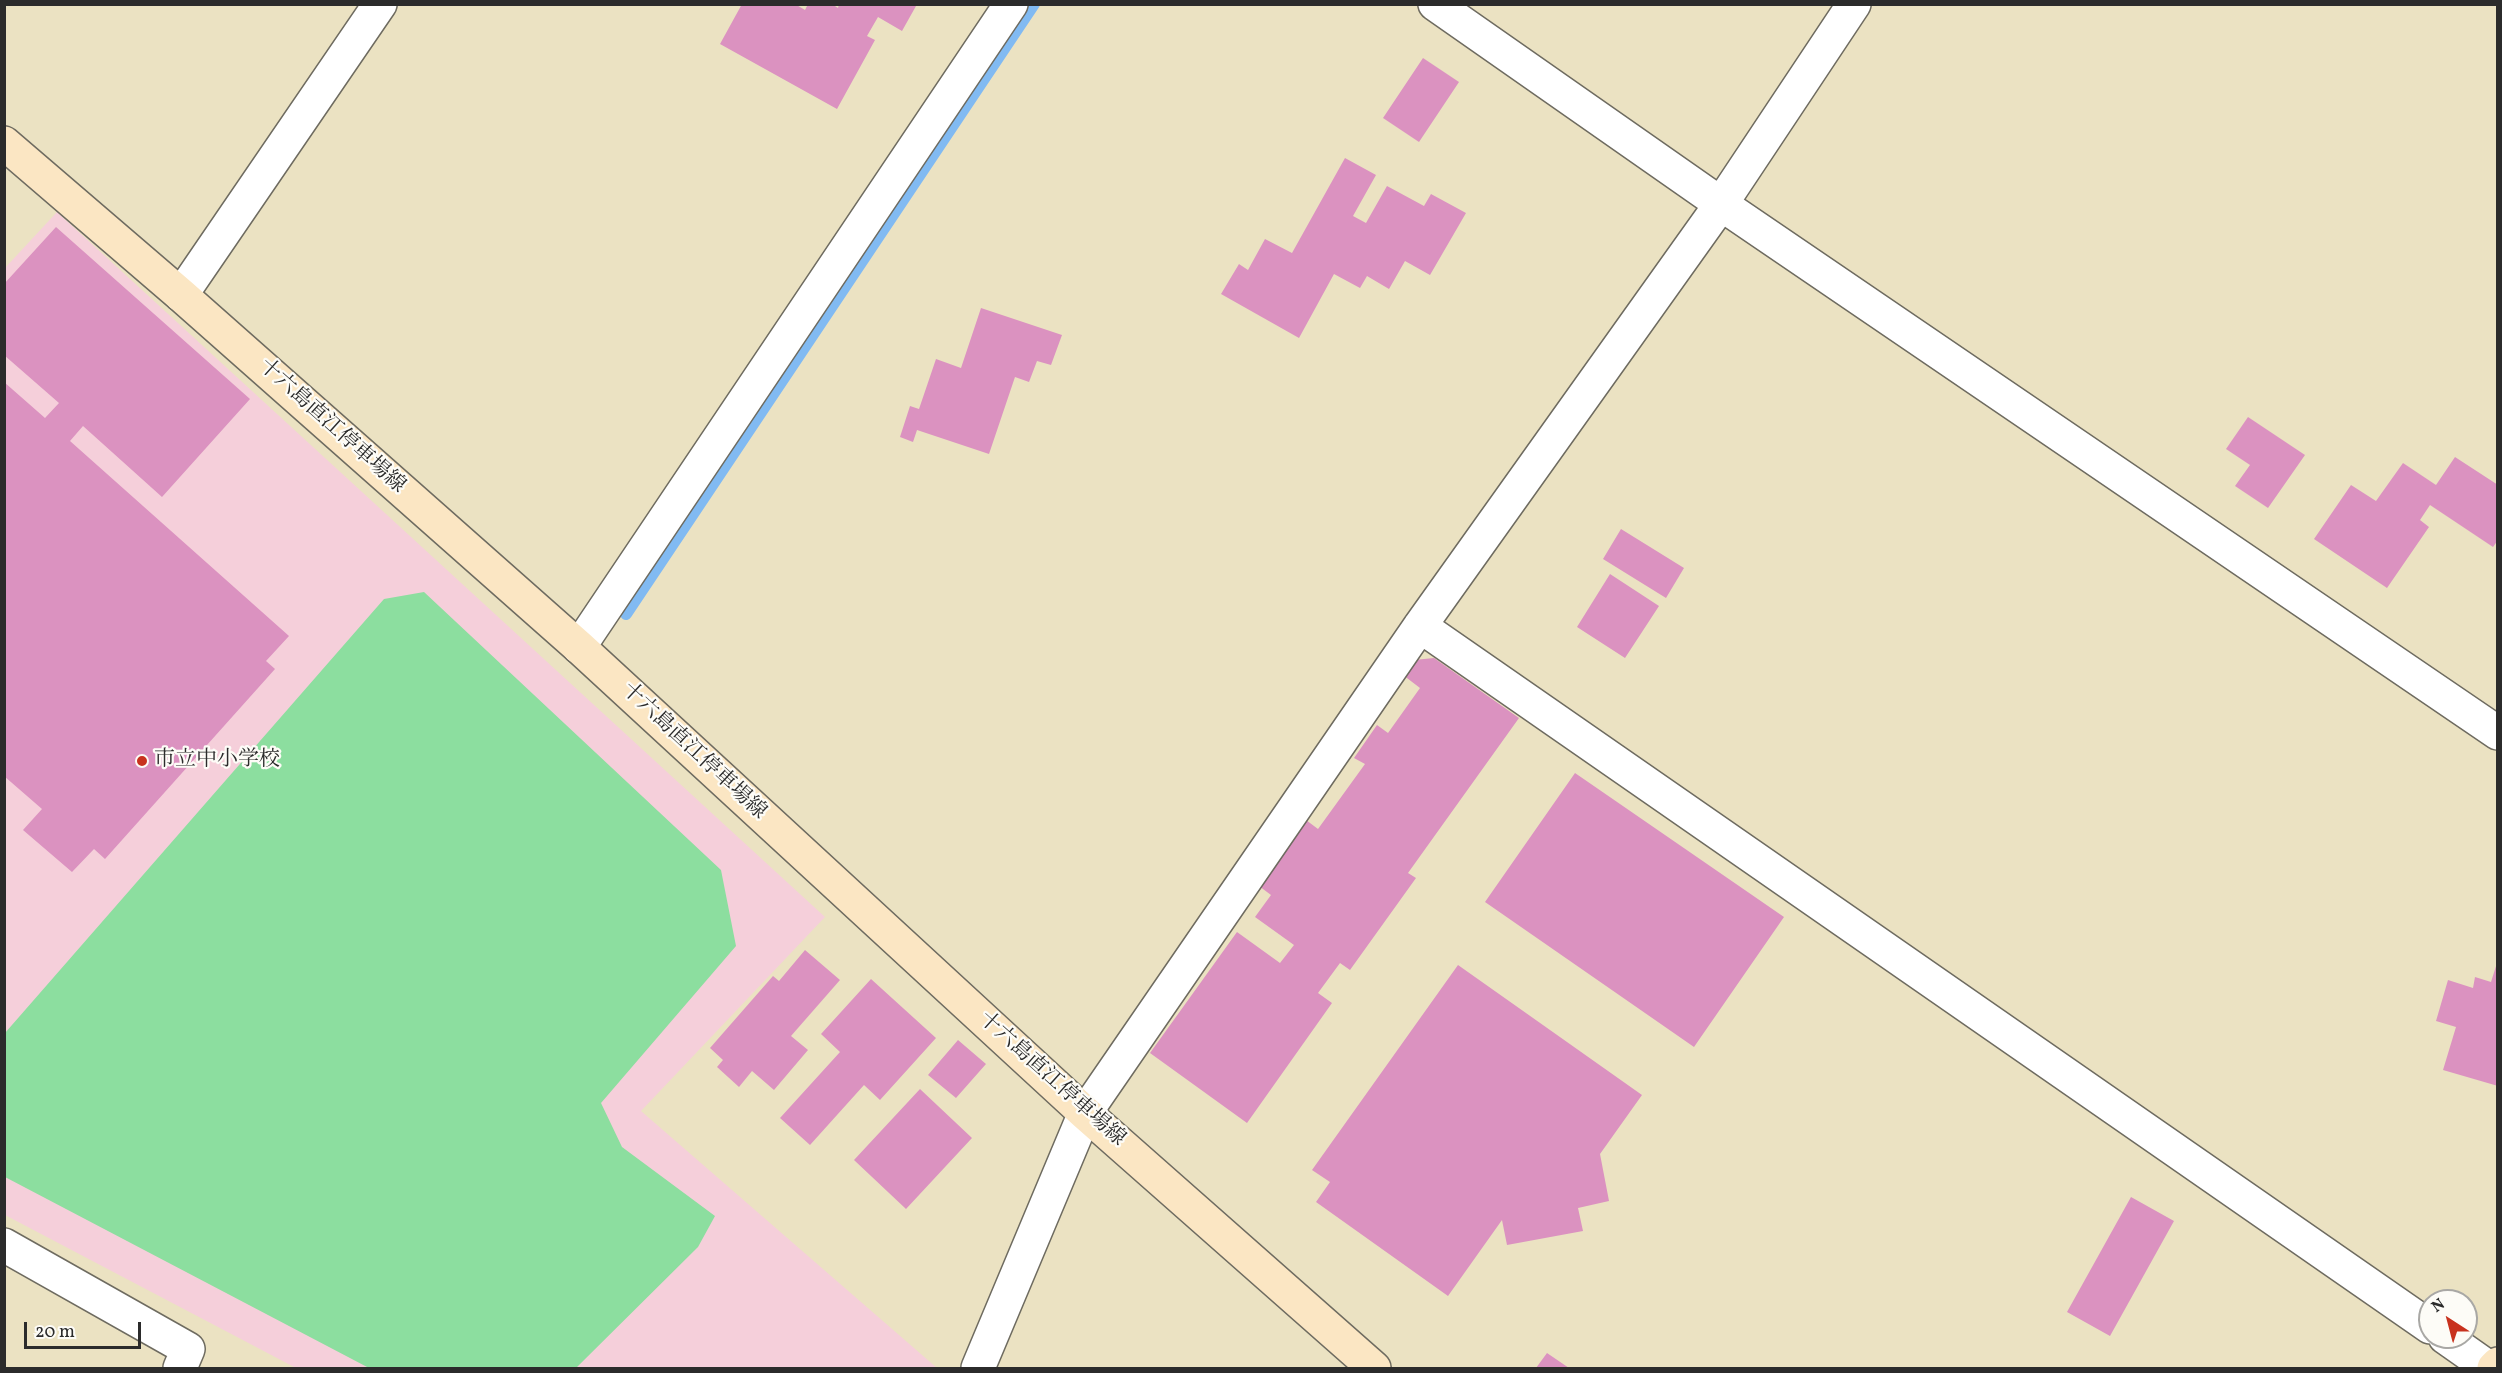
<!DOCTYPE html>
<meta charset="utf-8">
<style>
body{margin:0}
#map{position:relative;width:2502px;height:1373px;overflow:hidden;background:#ebe2c2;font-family:Vollkorn,serif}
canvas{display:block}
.frame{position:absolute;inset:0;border:6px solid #2b2b2b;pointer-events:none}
.north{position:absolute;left:2418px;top:1289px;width:60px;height:60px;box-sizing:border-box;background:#fdfcf7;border:2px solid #a9a8a5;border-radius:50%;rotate:324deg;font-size:16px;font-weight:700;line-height:24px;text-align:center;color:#2b2b2b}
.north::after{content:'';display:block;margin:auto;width:21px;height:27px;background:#c8321e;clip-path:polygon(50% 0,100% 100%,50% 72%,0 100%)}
.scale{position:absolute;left:24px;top:1322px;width:117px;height:27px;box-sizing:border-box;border:3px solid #2b2b2b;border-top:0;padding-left:8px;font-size:18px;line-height:21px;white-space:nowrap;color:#2b2b2b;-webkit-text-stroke:4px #fdfcf7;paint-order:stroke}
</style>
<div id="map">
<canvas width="2502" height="1373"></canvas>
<div class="frame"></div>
<div class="north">N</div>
<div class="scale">20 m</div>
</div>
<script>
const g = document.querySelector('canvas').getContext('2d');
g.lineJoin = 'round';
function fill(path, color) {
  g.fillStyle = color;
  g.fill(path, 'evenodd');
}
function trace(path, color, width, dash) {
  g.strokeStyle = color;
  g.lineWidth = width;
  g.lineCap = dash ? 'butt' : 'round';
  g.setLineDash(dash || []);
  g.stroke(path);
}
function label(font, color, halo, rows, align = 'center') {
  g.font = font + ' Vollkorn,"Noto Serif JP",serif';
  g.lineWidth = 4.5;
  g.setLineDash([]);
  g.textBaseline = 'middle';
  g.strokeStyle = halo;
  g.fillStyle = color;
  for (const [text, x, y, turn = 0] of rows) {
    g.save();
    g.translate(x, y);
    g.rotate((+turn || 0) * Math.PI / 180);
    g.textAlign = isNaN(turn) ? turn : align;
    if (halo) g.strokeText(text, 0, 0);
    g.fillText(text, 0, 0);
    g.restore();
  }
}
const built = new Path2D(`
 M57,212L825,917L641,1111L937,1368H296L5,1215L4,269Z`);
const green = new Path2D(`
 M424,592L721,870L736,946L601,1103L622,1147L715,1216L698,1247L576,1368H369L5,1177V1033L384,599Z`);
const stream = new Path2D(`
 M626,614L1034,4`);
const building = new Path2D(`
 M742,4H795L805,10L808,4H832L838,8L839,4L916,6L902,31L878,17L867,36L875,40L837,109L720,44Z
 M1423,58L1459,82L1419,142L1383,118Z
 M1345,158L1376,175L1353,216L1366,223L1387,186L1424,206L1431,194L1466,213L1430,275L1405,261L1389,289L1367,276L1360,288L1334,274L1299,338L1221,294L1239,264L1248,270L1265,239L1292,253Z
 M56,227L250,399L162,497L83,426L70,441L289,636L266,661L275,669L105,859L94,849L72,872L23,830L42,809L4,776V382L45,418L59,403L4,355V284Z
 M981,308L1062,335L1051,365L1037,361L1029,382L1015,377L989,454L917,430L913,442L900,437L910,406L919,409L936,359L961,368Z
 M2248,417L2305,455L2268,508L2235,486L2250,465L2226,449Z
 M2455,457L2498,485V540L2493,547L2430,505L2420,520L2429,527L2387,588L2314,539L2351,485L2376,501L2403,463L2436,485Z
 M1621,529L1684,568L1666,598L1603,559Z
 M1610,574L1659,606L1625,658L1577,627Z
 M1434,658L1519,718L1408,873L1416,878L1350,970L1340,963L1318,993L1332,1003L1247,1123L1150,1053L1237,932L1280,963L1294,945L1255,917L1271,895L1255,883L1302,817L1318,829L1365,764L1354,758L1377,725L1388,733L1420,688L1403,675L1414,660Z
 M1575,773L1784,917L1694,1047L1485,902Z
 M805,950L840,980L791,1036L808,1050L774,1090L752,1071L739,1087L717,1067L723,1060L710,1048L773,976L779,981Z
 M2497,963H2498V1086L2443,1070L2456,1027L2436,1021L2448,980L2473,988L2475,977L2491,982Z
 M1458,965L1642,1095L1600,1154L1609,1201L1578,1208L1583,1231L1507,1245L1502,1220L1448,1296L1316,1202L1330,1182L1312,1170Z
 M871,979L936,1038L880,1100L864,1085L810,1145L780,1118L840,1052L821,1034Z
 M958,1040L986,1064L956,1098L928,1075Z
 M920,1089L972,1138L906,1209L854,1160Z
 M2131,1197L2174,1221L2110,1336L2067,1312Z
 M1547,1353L1569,1368H1536Z`);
const street = new Path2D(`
 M1435,4L1721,204L2498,733
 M181,295L380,4
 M1420,626L2430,1327
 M579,647L1011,4
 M4,1245L188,1349L180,1368
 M2445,1337L2489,1368
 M978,1368L1085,1113L1420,626L1721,204L1854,4`);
const secondary = new Path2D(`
 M4,143L181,295L579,647L1085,1113L1374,1368
 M2494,1368L2498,1364`);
const markers = [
 [142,761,6,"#c8321e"]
];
const streetNames = [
 ["十六島直江停車場線",331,427,42],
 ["十六島直江停車場線",693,752,43],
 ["十六島直江停車場線",1051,1080,42]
];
const poiNames = [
 ["市立中小学校",154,761]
];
fill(built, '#f5cfda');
fill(green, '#8cde9f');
trace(stream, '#81baf2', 12);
fill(building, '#db92c0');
trace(street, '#6e6b60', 36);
trace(secondary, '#6e6b60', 36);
trace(street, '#fff', 33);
trace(secondary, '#fbe6c3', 33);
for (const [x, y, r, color] of markers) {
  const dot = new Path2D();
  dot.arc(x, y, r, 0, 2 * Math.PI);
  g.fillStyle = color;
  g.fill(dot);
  trace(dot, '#fdfcf7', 2);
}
label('21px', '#2b2b2b', '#fdfcf7', streetNames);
label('21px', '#2b2b2b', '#fdfcf7', poiNames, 'left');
</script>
